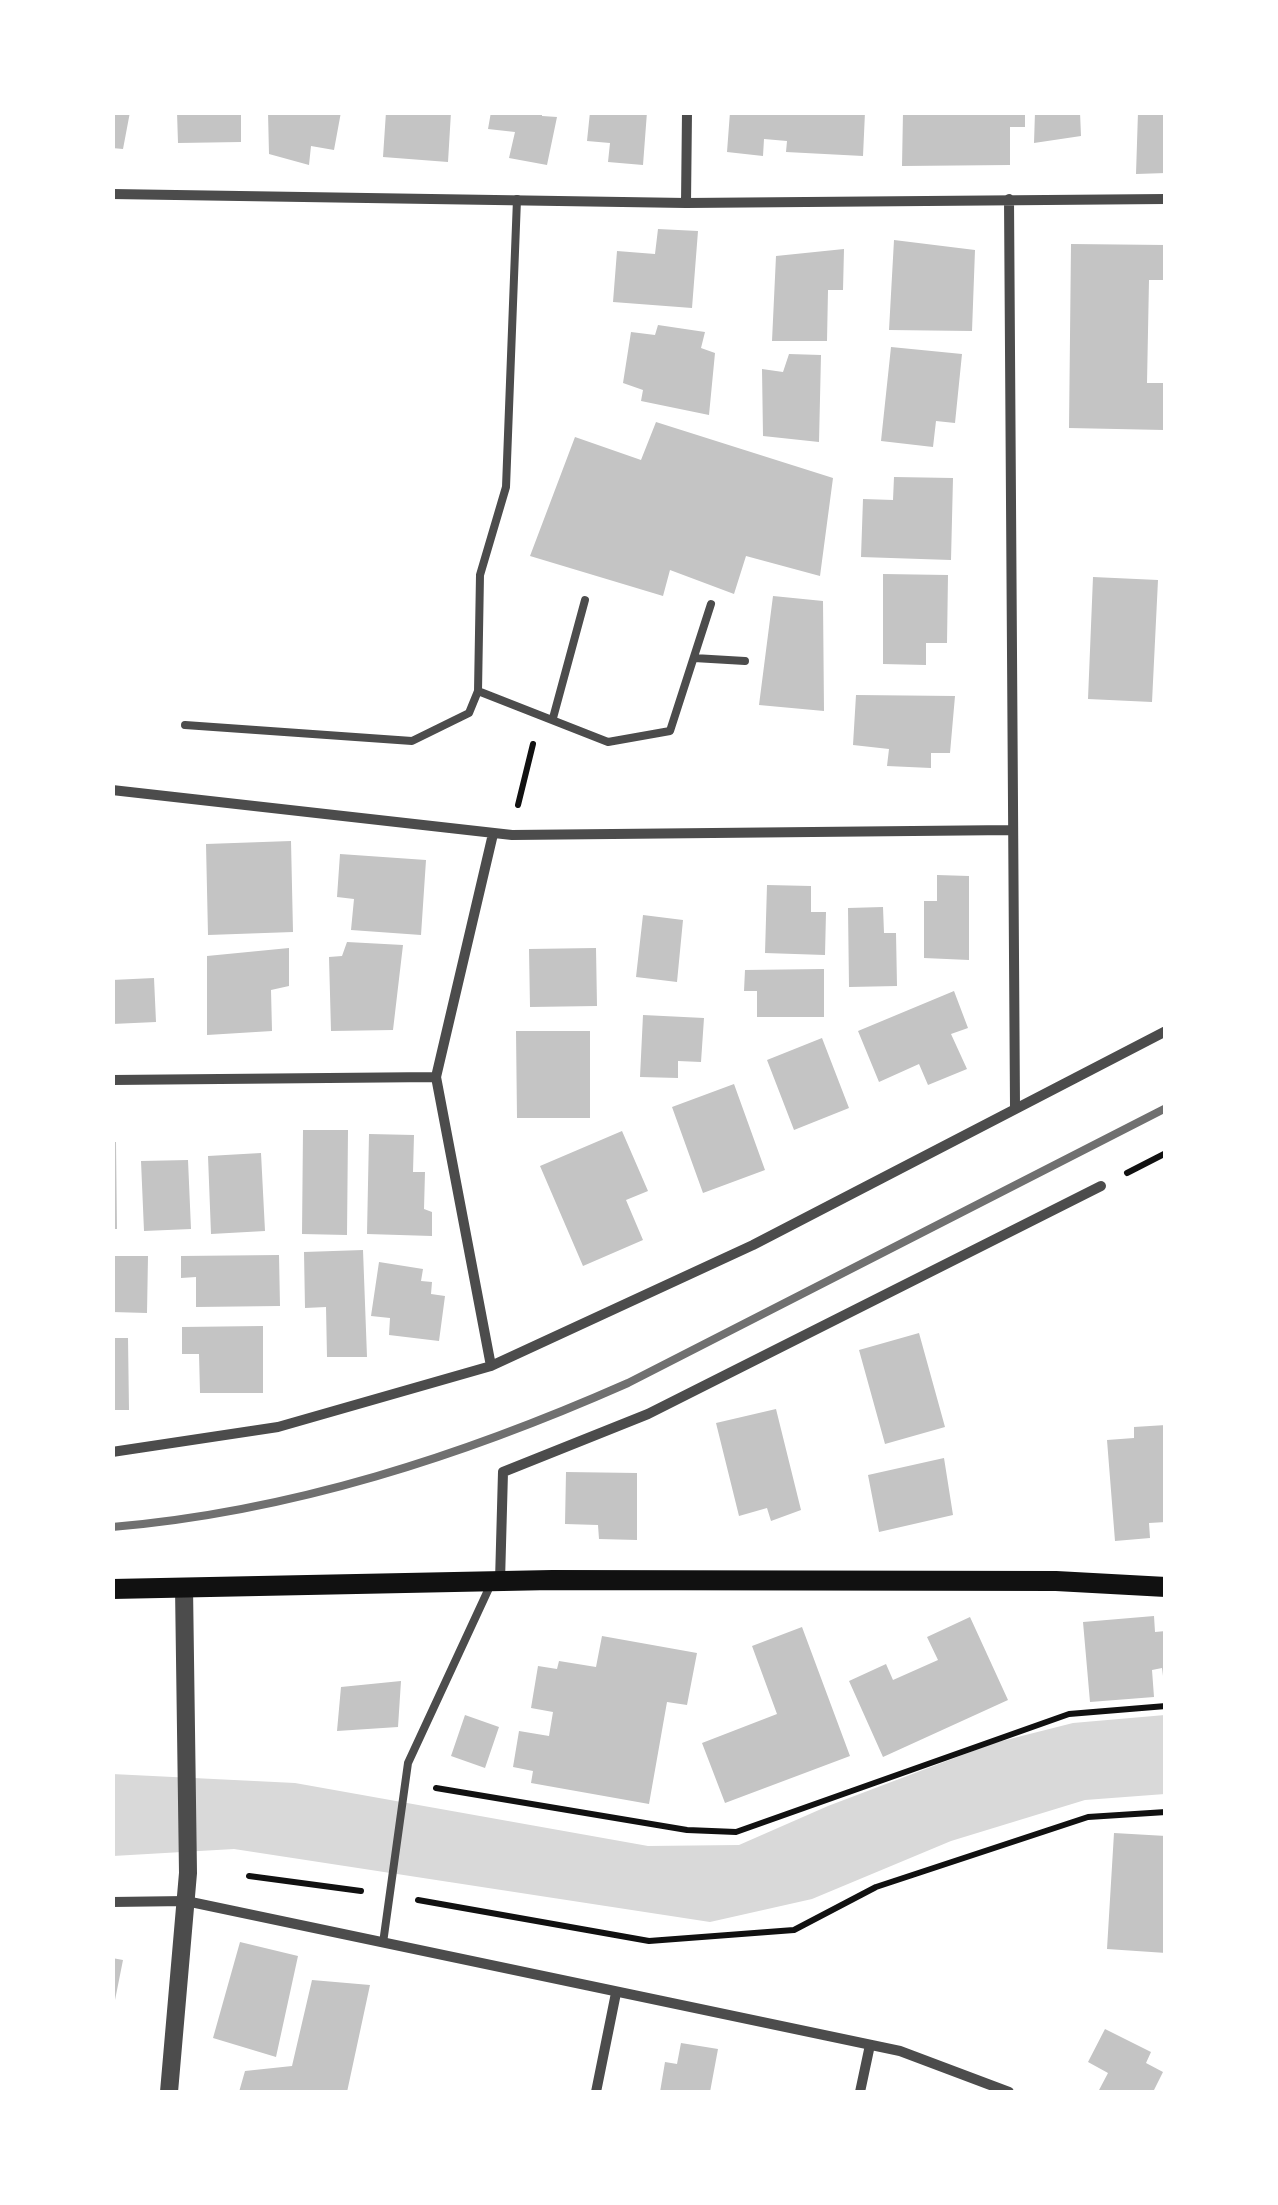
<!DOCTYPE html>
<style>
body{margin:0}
#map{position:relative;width:1278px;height:2205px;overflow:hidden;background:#fff;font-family:"Public Sans",sans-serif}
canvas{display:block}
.frame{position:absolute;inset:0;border:115px solid #fff;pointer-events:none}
</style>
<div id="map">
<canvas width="1278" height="2205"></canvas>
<div class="frame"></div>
</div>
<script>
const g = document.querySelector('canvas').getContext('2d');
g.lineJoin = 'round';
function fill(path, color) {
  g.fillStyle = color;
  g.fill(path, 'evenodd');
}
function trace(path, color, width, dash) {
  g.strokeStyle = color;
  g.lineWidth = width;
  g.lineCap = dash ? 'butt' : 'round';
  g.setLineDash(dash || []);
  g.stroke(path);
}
const water = new Path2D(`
 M1165,1715V1794L1085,1800L951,1841L812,1899L710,1922L234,1849L113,1856L112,1774L295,1783L648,1846L739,1845L828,1806L994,1743L1073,1723Z`);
const building = new Path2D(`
 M112,112H130L123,149L112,148Z
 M177,112H241V142L178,143Z
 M268,112H341L334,150L311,146L309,165L269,154Z
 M386,112H451L448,162L383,157Z
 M491,112H542V116L557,117L547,165L509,158L515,132L488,129Z
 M590,112H647L643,165L608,162L610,143L587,141Z
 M730,112H865L863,156L786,152L787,141L764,139L763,156L727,152Z
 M903,112H1025V127H1010V165L902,166Z
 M1035,112H1080L1081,136L1034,143Z
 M1138,112H1166V173L1136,174Z
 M658,229L698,231L692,308L613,302L617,251L655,254Z
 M894,240L975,250L972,331L889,330Z
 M1071,244L1166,245V280H1149L1147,383H1165L1164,430L1069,428Z
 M844,249L843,290H828L827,341H772L776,256Z
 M658,325L705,332L701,348L715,353L709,415L641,401L643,390L623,383L631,332L655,335Z
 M891,347L962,354L955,423L936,421L933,447L881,441Z
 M789,354L821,355L819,442L763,436L762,369L783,372Z
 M656,422L833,478L820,576L746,556L734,594L670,570L663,596L530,556L575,437L641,460Z
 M894,477L953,478L951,560L861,557L863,499L893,500Z
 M883,574L948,575L947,643H926V665L883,664Z
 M1093,577L1158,580L1152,702L1088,699Z
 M773,596L823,601L824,711L759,705Z
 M856,695L955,696L950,753H931V768L887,766L889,749L853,745Z
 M291,841L293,932L208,935L206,844Z
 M340,854L426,860L421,935L351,930L354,899L337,897Z
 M937,875L969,876V960L924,958V901H937Z
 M767,885L811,886V912H826L825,955L765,953Z
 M883,907L884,933H896L897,986L849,987L848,908Z
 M643,915L683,920L677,982L636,977Z
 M347,942L403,945L393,1030L331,1031L329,957L342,956Z
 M289,948V986L271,990L272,1031L207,1035V956Z
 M596,948L597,1006L530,1007L529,949Z
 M824,969V1017H757V991H744L745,970Z
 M154,978L156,1022L112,1024V980Z
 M954,991L968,1028L951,1034L967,1069L928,1085L919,1064L879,1082L858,1031Z
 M643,1015L704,1018L701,1062L678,1061V1078L640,1077Z
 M516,1031H590V1118H517Z
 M822,1038L849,1108L794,1130L767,1060Z
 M734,1084L765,1170L703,1193L672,1107Z
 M303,1130H348L347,1235L302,1234Z
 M622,1131L648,1191L626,1200L643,1240L583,1266L540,1166Z
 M369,1134L414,1135L413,1172H425L424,1209L432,1212V1236L367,1234Z
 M112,1142H116L117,1229H112Z
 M261,1153L265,1231L211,1234L208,1156Z
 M188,1160L191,1229L144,1231L141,1161Z
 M363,1250L367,1357H327L326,1307L305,1308L304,1252Z
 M279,1255L280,1306L196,1307V1277L181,1278V1256Z
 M112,1256H148L147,1313L112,1312Z
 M379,1262L423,1269L421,1281L432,1282L431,1294L445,1296L439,1341L389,1335L390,1318L371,1316Z
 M263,1326V1393H200L199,1354H182V1327Z
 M919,1333L945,1427L885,1444L859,1350Z
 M112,1338H128L129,1410H112Z
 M776,1409L801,1510L771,1521L767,1508L739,1516L716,1423Z
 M1166,1425V1522L1149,1523L1150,1538L1115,1541L1107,1440L1134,1438V1427Z
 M944,1458L953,1515L879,1532L868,1475Z
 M566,1472L637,1473V1540L599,1539L598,1525L565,1524Z
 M1154,1616L1155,1632L1166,1631V1676H1163L1162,1668L1152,1670L1154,1697L1090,1702L1083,1622Z
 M970,1617L1008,1700L883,1757L849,1681L886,1664L893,1680L938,1660L927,1637Z
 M802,1627L850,1756L725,1803L702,1743L777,1714L752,1646Z
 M602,1636L697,1653L687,1705L667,1702L649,1804L531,1783L533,1771L513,1767L519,1731L549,1736L553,1712L531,1708L538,1666L557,1669L559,1661L596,1667Z
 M401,1681L398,1727L337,1731L341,1687Z
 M465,1715L499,1727L485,1768L451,1756Z
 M1114,1833L1166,1836V1953L1107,1949Z
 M240,1942L298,1956L276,2057L213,2038Z
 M112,1958L123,1960L114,2005H112Z
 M312,1980L370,1985L347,2092H239L245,2071L292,2066Z
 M1105,2029L1151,2052L1146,2063L1163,2072L1153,2092H1098L1108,2073L1088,2062Z
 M681,2043L718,2049L710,2092H660L665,2062L677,2064Z`);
const path = new Path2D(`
 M518,805L533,744
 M1127,1173L1166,1153
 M436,1788L687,1830L736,1832L1069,1714L1166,1706
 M249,1876L361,1891
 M418,1900L649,1941L794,1930L876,1887L1088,1817L1166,1812`);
const service = new Path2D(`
 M694,658L745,661
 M478,691L608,742L670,731L711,604
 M553,718L585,600
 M185,725L412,741L469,713L478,691L480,575L506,487L517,199
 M383,1943L408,1763L490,1586`);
const minor = new Path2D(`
 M112,194L686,203L1166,199
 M1009,199L1015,1107
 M686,203L687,112
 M112,790L512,835L1013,830
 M436,1077L493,834
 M112,1080L436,1077L491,1366
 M112,1452L278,1427L491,1366L753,1245L1166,1031
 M500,1581L503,1472L648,1414L1101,1186
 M112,1902L186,1901L900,2051L1009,2092
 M596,2092L616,1993
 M860,2092L870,2045`);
const tertiary = new Path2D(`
 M169,2092L188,1873L184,1587`);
const secondary = new Path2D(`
 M112,1589L552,1580L1056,1581L1166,1587`);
const rail = new Path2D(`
 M112,1527C291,1512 465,1455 628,1383L1166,1108`);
fill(water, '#d9d9d9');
fill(building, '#c4c4c4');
trace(path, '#111', 6);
trace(service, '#4c4c4c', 8);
trace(minor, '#4c4c4c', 10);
trace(tertiary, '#4c4c4c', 18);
trace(secondary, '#111', 20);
trace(rail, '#707070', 8);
</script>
